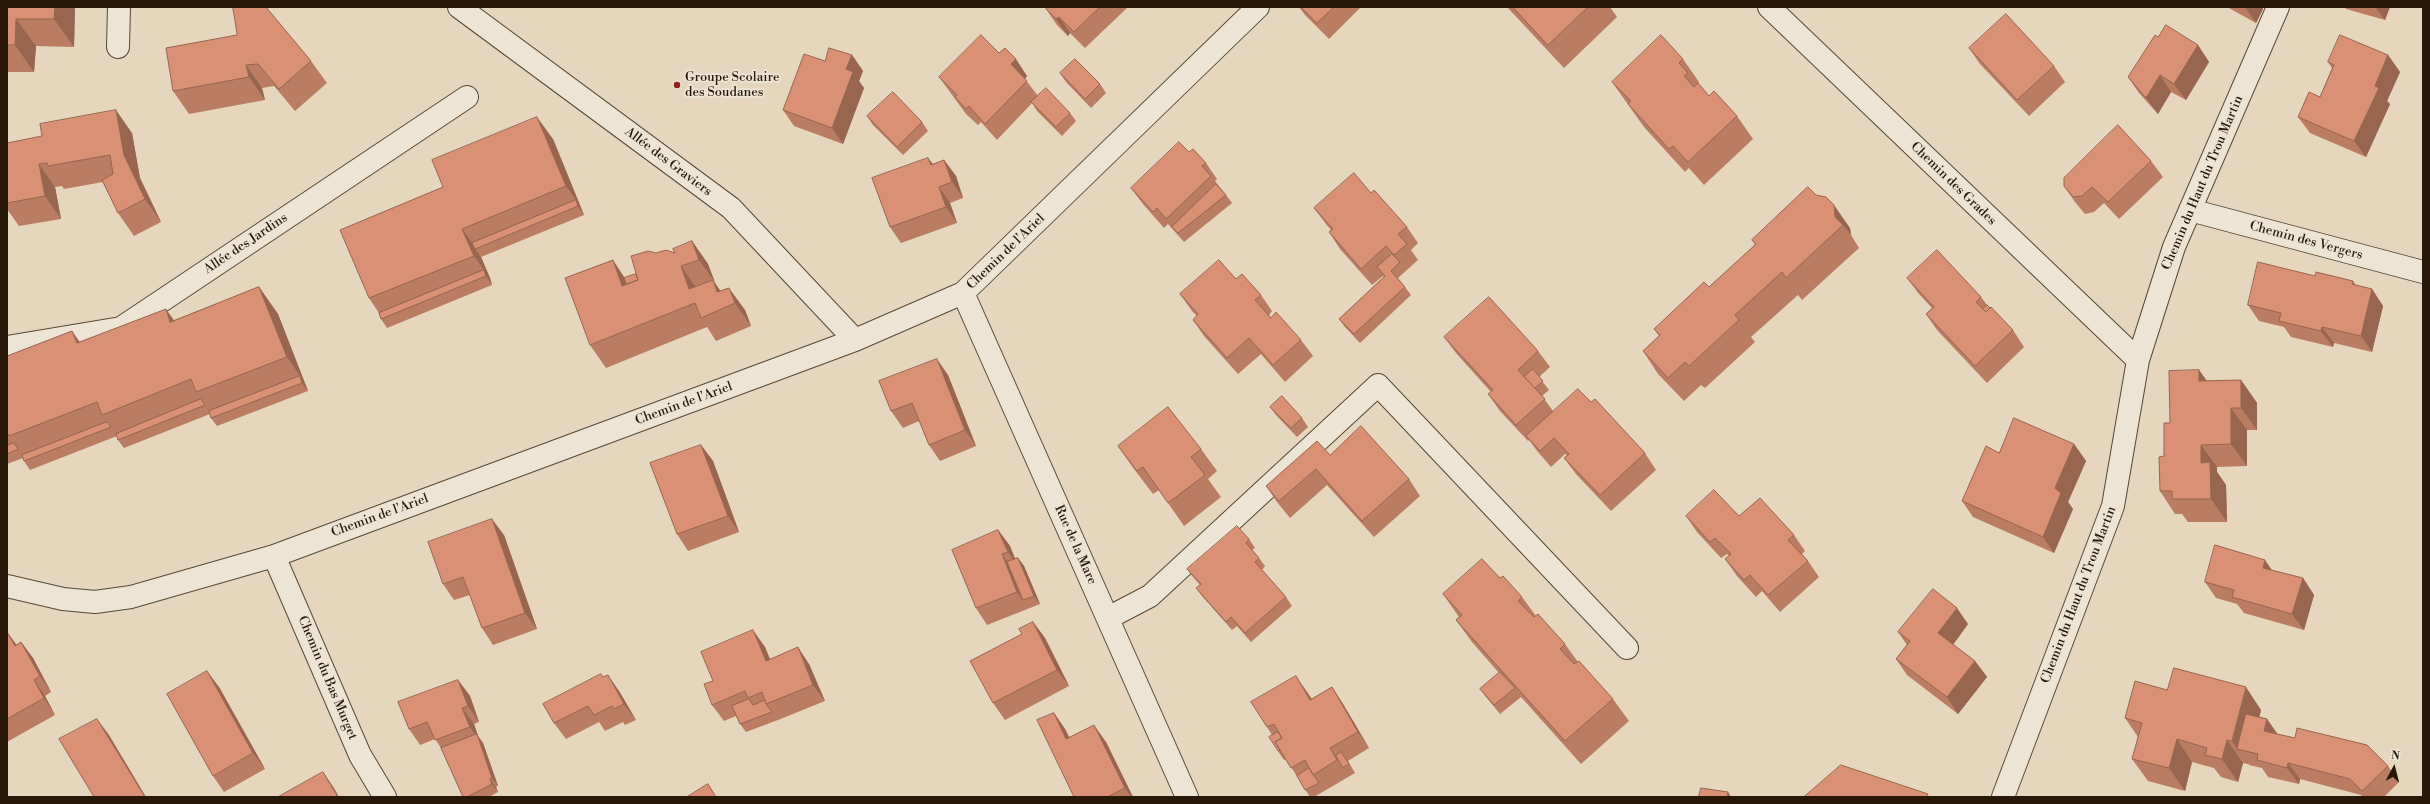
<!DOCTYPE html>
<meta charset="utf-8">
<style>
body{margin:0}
#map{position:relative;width:2430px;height:804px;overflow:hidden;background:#e5d6bd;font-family:"Libre Bodoni",serif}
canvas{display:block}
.frame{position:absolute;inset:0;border:8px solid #271808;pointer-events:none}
.north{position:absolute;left:2374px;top:748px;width:40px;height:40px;-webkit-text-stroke:3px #eee4d4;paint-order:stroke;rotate:7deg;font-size:11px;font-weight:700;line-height:16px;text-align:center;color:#271808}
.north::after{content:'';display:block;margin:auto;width:14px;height:18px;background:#271808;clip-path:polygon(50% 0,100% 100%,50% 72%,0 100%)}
</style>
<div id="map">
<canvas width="2430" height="804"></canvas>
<div class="frame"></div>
<div class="north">N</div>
</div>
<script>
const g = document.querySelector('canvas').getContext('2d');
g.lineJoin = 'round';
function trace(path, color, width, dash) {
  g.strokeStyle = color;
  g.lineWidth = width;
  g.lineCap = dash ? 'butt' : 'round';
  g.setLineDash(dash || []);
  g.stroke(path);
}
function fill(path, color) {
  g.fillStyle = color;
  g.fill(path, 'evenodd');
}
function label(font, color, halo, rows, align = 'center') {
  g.font = font + ' "Libre Bodoni",serif';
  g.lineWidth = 3.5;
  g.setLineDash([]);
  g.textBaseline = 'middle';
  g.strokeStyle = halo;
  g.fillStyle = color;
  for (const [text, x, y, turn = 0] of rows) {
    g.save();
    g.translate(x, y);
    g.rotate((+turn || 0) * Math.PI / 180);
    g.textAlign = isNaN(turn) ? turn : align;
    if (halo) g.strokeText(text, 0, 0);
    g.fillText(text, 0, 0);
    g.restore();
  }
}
const street = new Path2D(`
 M459,7L731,208L855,340
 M1769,7L2138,360
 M118,47L119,7
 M2190,210L2423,272
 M963,293L1187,797
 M7,347L121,328L467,97
 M274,556L360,755L385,797
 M7,586L63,599L95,602L131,597L274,556L855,340L963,293L1258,7
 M1108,618L1150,596L1378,385L1627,648
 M2003,797L2113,506L2138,360L2174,247L2278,7`);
const wall = new Path2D(`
 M7,7H75L74,47L36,46L34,72H7Z
 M1046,7H1127V8L1085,48L1070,33L1068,36L1057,25L1046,9L1047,8Z
 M1299,7H1361L1329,39L1305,15Z
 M1507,7H1610L1617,17L1564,68Z
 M2227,7H2262L2263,9L2256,23Z
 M2345,7H2390L2385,20L2346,9Z
 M237,35L311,61L327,83L295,111L274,86L262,88L265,100L189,114L173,91Z
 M2158,37L2198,45L2209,62L2186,100L2171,92L2158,114L2139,93L2128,77Z
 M1969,48L2054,66L2065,82L2029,116L1980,64Z
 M999,53L1027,76L1025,79L1038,96L1070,113L1076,121L1062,136L1037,111L1032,103L997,140L981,122L978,125L966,114L939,77Z
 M852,55L863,71L859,81L864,88L843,144L794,126L783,110L825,61Z
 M2388,55L2400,72L2387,101L2390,104L2366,157L2310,133L2298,117L2320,97L2332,68L2328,62Z
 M1683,59L1699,82L1696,85L1709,96L1737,116L1753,139L1704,185L1689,168L1685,172L1644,127L1612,82Z
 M1060,73L1100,84L1106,93L1091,108L1066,82Z
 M867,116L922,122L928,131L903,155L873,125Z
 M132,133L140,178L161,222L134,236L118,213L103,182L64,189L62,186L55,187L61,219L19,226L7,209V143Z
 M553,139L584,215L481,257L490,278L492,285L387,328L381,319L379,313L369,298L443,187Z
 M1189,152L1206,163L1217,179L1215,181L1226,195L1232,203L1184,242L1168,224L1164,228L1143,204L1131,188Z
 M928,158L933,164L944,160L956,176L963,198L950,203L957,223L901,243L890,227Z
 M2151,161L2163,177L2119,219L2104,203L2094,212L2085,214L2075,202L2064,186Z
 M1808,187L1850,228L1851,235L1859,248L1802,300L1798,295L1751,337L1755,342L1705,388L1701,385L1684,401L1658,374L1643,351L1659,336L1654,329L1709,287L1755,245L1752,240Z
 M1371,193L1407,227L1418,243L1411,250L1418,260L1398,278L1405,287L1411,295L1360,343L1345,327L1339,319L1384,277L1383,276L1372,285L1340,249L1329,232L1331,230L1326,224L1314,208Z
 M692,241L708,264L714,282L720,291L745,310L751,326L716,341L707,327L606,368L590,345L625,278L636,274L656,253H675Z
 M2315,276L2353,281L2356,285L2372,289L2383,306L2372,352L2334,343L2333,347L2291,337L2284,327L2259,321L2248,305Z
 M1907,278L1981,297L1987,305L2013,330L2024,347L1987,383L1937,330L1926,314L1932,308L1919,294Z
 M1236,279L1261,295L1272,311L1269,315L1271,318L1301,340L1313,356L1285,382L1261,354L1238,374L1204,336L1193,320L1197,316L1192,311L1180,294Z
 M259,287L278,314L308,391L217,426L211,418L210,414L124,448L118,440L117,436L30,470L24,461L23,458L7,464V356L80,342L174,320Z
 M1444,337L1538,351L1550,367L1539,377L1549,390L1542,396L1553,411L1591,402L1645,453L1656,470L1611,511L1576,474L1564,458L1567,455L1565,454L1551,467L1538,452L1529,440L1528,441L1500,411L1488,394L1491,392L1456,353Z
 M2199,370L2207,381L2241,380L2257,403V430H2247V466L2217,467V472L2226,485L2227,522H2188L2182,514H2175L2160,491L2164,456L2170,423Z
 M948,375L976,446L940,461L929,445L919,421L903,428L891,411Z
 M1270,407L1302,418L1308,427L1297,437L1276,415Z
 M2074,444L2086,461L2068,502L2073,509L2054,553L1973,517L1962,501L1999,453Z
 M701,445L713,461L739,532L688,551L677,534Z
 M1118,446L1201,449L1217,471L1208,479L1221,497L1184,526L1159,490L1153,494L1134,469Z
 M1330,455L1409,479L1420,496L1374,537L1327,485L1290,518L1277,502L1266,486Z
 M1686,516L1794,535L1805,551L1802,554L1808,561L1819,577L1780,612L1762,591L1756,597L1737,576L1725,559L1729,556L1727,554L1721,558L1697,532Z
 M998,530L1010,546L1015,559L1018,558L1024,566L1040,604L987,625L976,608Z
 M504,535L537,629L493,645L482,628L470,595L454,600L443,584Z
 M1249,539L1255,548L1252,550L1259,558L1265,566L1262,570L1286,597L1292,606L1251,642L1237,626L1232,630L1202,596L1196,588L1200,585L1193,577L1187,569Z
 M2272,570L2303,578L2314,595L2304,630L2244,613L2237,604L2216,598L2205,582Z
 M1500,578L1522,597L1536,616L1565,644L1578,662L1613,699L1629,721L1581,764L1521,697L1500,714L1486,697L1480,689L1499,673L1472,642L1456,620L1459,617L1443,594Z
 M1033,622L1045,638L1069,686L1005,720L993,703L1022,634Z
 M1968,624L1953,645L1975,661L1987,677L1958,714L1907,675L1896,659L1907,645L1898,632Z
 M7,632L16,645L21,642L33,658L51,692L45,696L55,715L7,742Z
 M765,647L770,659L809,664L825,701L778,720L746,732L740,724L736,716L724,721L712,705L713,681Z
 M604,677L619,691L636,720L625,725L623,722L605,731L599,722L566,739L554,723Z
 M458,680L470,696L479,722L474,724L478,736L483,743L498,786L496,787L498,792L489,797H463L441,748L435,739L420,745L409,729Z
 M219,687L265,769L224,792L213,776Z
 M1332,687L1343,704L1369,748L1348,761L1355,773L1314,797H1310L1286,759L1284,760L1278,751L1272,735L1267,727L1307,692L1312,699Z
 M2167,690L2261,710L2259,717L2267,719L2277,734L2388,766L2399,782L2384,797H2363L2361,795L2300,779L2299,784L2268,777L2262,768L2249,765L2248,763V764L2243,763L2238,782L2221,777L2214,768L2192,762L2185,791L2148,781L2132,759L2138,737L2125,718Z
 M1054,713L1065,729L1069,737L1106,742L1133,797H1074Z`);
const shadedWall = new Path2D(`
 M55,7H75L74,47L54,19Z
 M2245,7H2262L2263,9L2256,23Z
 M2375,7H2390L2385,20Z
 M1059,17L1070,33L1068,36L1056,19Z
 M16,19L36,46L34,72L15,45Z
 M2198,45L2209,62L2186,100L2174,84Z
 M852,55L863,71L859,81L864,88L843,144L832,128L846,69Z
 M2388,55L2400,72L2387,101L2390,104L2366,157L2354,141L2375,86Z
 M1016,59L1027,76L1023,81L1011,64Z
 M246,65L262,88L265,100L249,77Z
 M2160,75L2171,92L2158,114L2146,98Z
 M116,110L132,133L140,178L161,222L145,199L124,155Z
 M537,117L553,139L584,215L578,206L576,200L566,186Z
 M928,158L940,174L931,165Z
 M944,160L956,176L963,198L952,182Z
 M39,164L55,187L61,219L45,196Z
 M939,187L950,203L957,223L946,207Z
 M1834,205L1850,228L1851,235L1843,225L1835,217Z
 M462,229L476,248L475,249L481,257L490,278L492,285L486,276L484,270L474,256Z
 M692,241L708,264L715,282L699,260Z
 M613,260L628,283L622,286Z
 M681,266L697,289H689Z
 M713,280L728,302L717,292Z
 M259,287L278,314L308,391L302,383L300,376L287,357Z
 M729,288L745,310L751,326L735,303Z
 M2372,289L2383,306L2372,352L2361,336Z
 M166,309L185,336L170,322Z
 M2322,327L2334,343L2333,347L2321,331Z
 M72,331L91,358L77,343Z
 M937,359L948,375L976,446L965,430Z
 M2199,370L2215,393L2199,381Z
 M2241,380L2257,403V430L2241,408Z
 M2231,408L2247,430V466L2231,444Z
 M2074,444L2086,461L2068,502L2073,509L2054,553L2043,537L2055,488Z
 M701,445L713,461L739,532L728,516Z
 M2201,445L2217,467V472L2226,485L2227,522L2211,499L2201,463Z
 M492,519L504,535L537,629L525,613Z
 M998,530L1010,546L1019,568L1008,552Z
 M1002,554L1013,571L1023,600L1029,609L1017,592Z
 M1018,558L1024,566L1040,604L1034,596Z
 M2265,560L2276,576L2263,568Z
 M2303,578L2314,595L2304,630L2292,614Z
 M1957,608L1968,624L1949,650L1938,633Z
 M1033,622L1045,638L1069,686L1057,670Z
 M753,630L765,647L777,677L766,661Z
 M7,632L16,644L26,662L15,646Z
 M21,642L33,658L51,692L40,676Z
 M798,647L809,664L825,701L813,685Z
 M1975,661L1987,677L1958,714L1947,697Z
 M207,671L219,687L265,769L253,753Z
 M608,675L619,691L636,720L624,704Z
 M1296,676L1307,692L1322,716L1310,700Z
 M34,680L45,696L55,715L44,698Z
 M458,680L470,696L479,722L468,706Z
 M1332,687L1343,704L1369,748L1358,732Z
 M2246,687L2261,710L2251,752L2237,749L2248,763V764L2232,741Z
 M462,708L474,724L478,736L483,743L498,786L492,778L479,740L470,727Z
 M1054,713L1065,729L1078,755L1066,739Z
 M97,719L109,735L146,797H145Z
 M2267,719L2279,736L2264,731Z
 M1094,725L1106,742L1133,797H1131L1125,788Z
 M2177,739L2192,762L2185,791L2169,768Z
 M2227,740L2243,763L2238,782L2222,759Z
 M2288,763L2300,779L2299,784L2287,768Z
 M323,772L334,788L339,797H338Z
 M490,779L496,787L498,792L492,784Z
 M1728,792L1731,797H1727Z`);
const building = new Path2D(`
 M7,7H55L54,19H16L15,45H7Z
 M233,7H266L311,61L279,89L258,64L246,65L249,77L173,91L166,48L237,35Z
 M1048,7H1100L1074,32L1059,17L1056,19L1046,9Z
 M1301,7H1334L1317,23Z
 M1513,7H1588L1548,45Z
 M2006,14L2054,66L2017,100L1969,48Z
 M2166,25L2198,45L2174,84L2160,75L2146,98L2128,77L2155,35L2158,37Z
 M981,35L999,53L1005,48L1016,59L1011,64L1027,81L985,124L969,106L966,109L955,97L957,95L939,77Z
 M1661,35L1683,59L1679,63L1688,73L1684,76L1694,87L1698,83L1709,96L1714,91L1737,116L1688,162L1673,146L1669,149L1628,104L1631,101L1612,82Z
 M2340,35L2388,55L2375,86L2379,88L2354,141L2298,117L2309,92L2320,97L2334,65L2328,62Z
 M829,48L852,55L846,69L853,72L832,128L783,110L804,54L825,61Z
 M1075,59L1100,84L1085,99L1060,73Z
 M1046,88L1070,113L1056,127L1031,102Z
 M893,92L922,122L897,147L867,116Z
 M116,110L124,155L145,199L118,213L102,180L113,174L110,155L48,166L47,163L39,164L45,196L7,203V143L42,136L40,124Z
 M537,117L566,186L462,229L474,256L369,298L340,230L443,187L432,160Z
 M2118,125L2151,161L2108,202L2092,187L2082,196L2073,197L2064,186V178Z
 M1179,142L1189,152L1193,149L1206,163L1202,166L1211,176L1166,219L1157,208L1153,212L1131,188Z
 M928,158L931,165L944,160L952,182L939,187L946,207L890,227L872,178Z
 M1354,173L1371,193L1374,190L1407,227L1398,234L1407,244L1394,255L1386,246L1361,269L1329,232L1333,229L1314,208Z
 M1216,184L1226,195L1178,233L1172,227Z
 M1808,187L1816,195L1826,197L1834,205L1835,217L1843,225L1786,278L1782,272L1735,315L1739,320L1689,366L1685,362L1668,378L1643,351L1660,335L1654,329L1704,282L1709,287L1756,244L1752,240Z
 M576,200L578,206L475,249L472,243Z
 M692,241L699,260L681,266L689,289L713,280L717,292L729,288L735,303L701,318L695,303L590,345L565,278L613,260L622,286L638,280L631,256L648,251L656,253L666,250L675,253L673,249Z
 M1937,250L1981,297L1976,302L1986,312L1991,307L2013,330L1975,366L1926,314L1934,307L1907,278Z
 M1392,254L1400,262L1391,271L1405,287L1354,334L1339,319L1385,276L1377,267Z
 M1219,260L1236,279L1242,274L1261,295L1255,300L1271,318L1276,312L1301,340L1273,365L1249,338L1227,358L1193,320L1198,314L1180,294Z
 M2258,262L2315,276L2316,272L2353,281L2352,284L2372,289L2361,336L2322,327L2321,331L2279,321L2281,313L2248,305Z
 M484,270L486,276L381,319L379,313Z
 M636,274L638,280L626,284L624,278Z
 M259,287L287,357L196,392L191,379L102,415L97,402L9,436L7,432V356L72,331L77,343L166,309L170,322Z
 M1489,297L1538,351L1518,370L1545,399L1516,425L1488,394L1493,390L1444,337Z
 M1987,305L1990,308L1986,312L1983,309Z
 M937,359L965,430L929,445L912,403L891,411L879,381Z
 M1533,369L1543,381L1535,388L1524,377Z
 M2199,370V381L2241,380V408H2231V444L2201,445V463L2210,462L2211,499H2172V491H2160L2159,457L2164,456V423H2170L2169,371Z
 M300,376L302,383L211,418L209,411Z
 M1578,389L1591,402L1595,399L1645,453L1600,495L1564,458L1569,454L1554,438L1540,451L1526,436Z
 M1282,396L1302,418L1291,428L1270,407Z
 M201,399L205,405L118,440L116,434Z
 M1168,407L1201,449L1191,457L1205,475L1168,503L1143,467L1137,471L1118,446Z
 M2014,418L2074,444L2055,488L2061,493L2043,537L1962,501L1986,446L1999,453Z
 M107,422L111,427L24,461L22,455Z
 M1361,426L1409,479L1362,521L1316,469L1279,501L1266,486L1317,441L1330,455Z
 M14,443L18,449L7,454V446Z
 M701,445L728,516L677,534L650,463Z
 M1714,490L1739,516L1760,498L1794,535L1788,540L1808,561L1768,595L1750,575L1744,580L1725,559L1731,554L1715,538L1710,542L1686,516Z
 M492,519L525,613L482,628L463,577L443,584L428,542Z
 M1237,526L1249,539L1246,543L1259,558L1255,562L1286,597L1245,633L1231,617L1226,622L1196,588L1201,584L1187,569Z
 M998,530L1008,552L1002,554L1017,592L976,608L952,550Z
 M2215,545L2265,560L2263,568L2303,578L2292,614L2232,597L2234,590L2205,582Z
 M1018,558L1034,596L1023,600L1007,562Z
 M1482,559L1500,578L1503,576L1522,597L1518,601L1534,617L1538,614L1565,644L1560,649L1574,664L1579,661L1613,699L1565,741L1456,620L1462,615L1443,594Z
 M1933,589L1957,608L1938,633L1975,661L1947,697L1896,659L1910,641L1898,632Z
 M1033,622L1057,670L993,703L970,661L1022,634L1019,629Z
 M753,630L766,661L798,647L813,685L766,704L762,692L748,698L745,691L712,705L704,684L713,681L701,652Z
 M7,632L15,646L21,642L40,676L34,680L44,698L7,719Z
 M2174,668L2246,687L2232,741L2227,740L2222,759L2205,755L2207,748L2177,739L2169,768L2132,759L2142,723L2125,718L2135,681L2167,690Z
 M207,671L253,753L213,776L167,694Z
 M1500,672L1515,688L1494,705L1480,689Z
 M601,674L603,677L608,675L624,704L614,709L612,706L594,715L588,706L554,723L543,704Z
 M1296,676L1310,700L1332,687L1358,732L1330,748L1337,760L1313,775L1305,760L1291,768L1275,742L1282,738L1274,724L1267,727L1251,702Z
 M458,680L468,706L462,708L470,727L435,740L427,722L409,729L398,702Z
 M749,699L753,705L765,700L766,704L772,712L740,724L732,706Z
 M1054,713L1066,739L1094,725L1125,788L1107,797H1074L1037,720Z
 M2246,714L2267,719L2264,731L2295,738L2297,728L2367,745L2388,766L2362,791L2350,779L2288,763L2287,768L2257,760L2258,754L2237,749Z
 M97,719L145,797H94L59,739Z
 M1278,732L1282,738L1275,742L1280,750L1278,751L1269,737Z
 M477,734L492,778L490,779L492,784L467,797H463L441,748Z
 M1341,752L1349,764L1343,768L1336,756Z
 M1841,765L1928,794L1927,797H1804Z
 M1309,768L1319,783L1305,790L1297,776Z
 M323,772L338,797H278Z
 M708,784L716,797H687Z
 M1701,788L1728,792L1727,797H1699Z`);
const markers = [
 [677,85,4,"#8f2418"]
];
const poiNames = [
 ["Groupe Scolaire",685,78],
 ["des Soudanes",685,93]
];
const streetNames = [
 ["Allée des Graviers",668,162,37],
 ["Chemin du Haut du Trou Martin",2203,183,-67],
 ["Chemin des Grades",1953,184,44],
 ["Chemin des Vergers",2306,241,15],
 ["Allée des Jardins",246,244,-34],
 ["Chemin de l'Ariel",1006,252,-44],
 ["Chemin de l'Ariel",684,404,-20],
 ["Chemin de l'Ariel",380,516,-20],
 ["Rue de la Mare",1075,545,66],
 ["Chemin du Haut du Trou Martin",2079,595,-69],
 ["Chemin du Bas Murget",327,678,67]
];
trace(street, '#564835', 24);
trace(street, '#eee4d4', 22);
fill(wall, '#bb7c64');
fill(shadedWall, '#986551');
fill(building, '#d99074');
trace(building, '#986551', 1);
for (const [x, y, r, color] of markers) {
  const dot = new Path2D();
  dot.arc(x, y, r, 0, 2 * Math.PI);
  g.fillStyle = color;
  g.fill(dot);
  trace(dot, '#eee4d4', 1.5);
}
label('13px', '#271808', '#eee4d4', poiNames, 'left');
label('13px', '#271808', '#eee4d4', streetNames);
</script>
